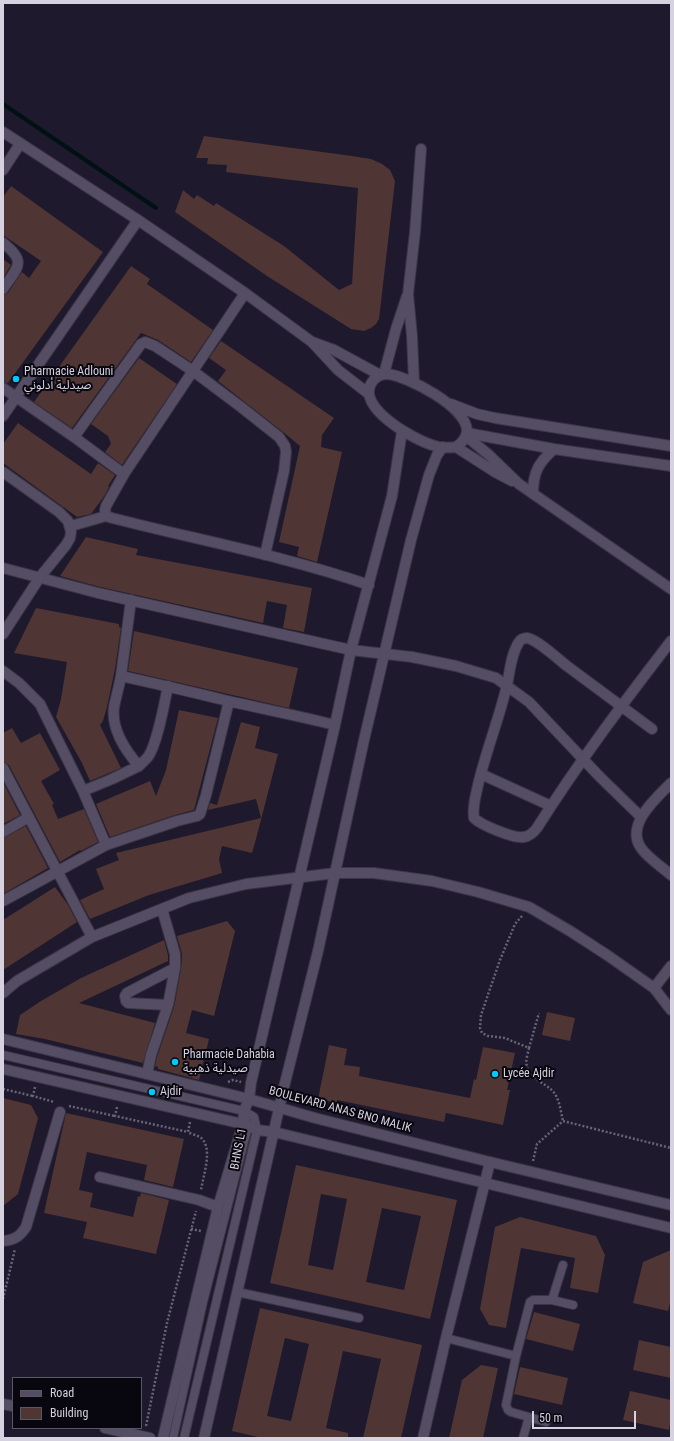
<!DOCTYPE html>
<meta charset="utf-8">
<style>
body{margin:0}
#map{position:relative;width:674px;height:1441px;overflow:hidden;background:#1f192d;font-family:"Roboto Condensed",sans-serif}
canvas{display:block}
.frame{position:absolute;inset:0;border:4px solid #d6d2e0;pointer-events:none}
.legend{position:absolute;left:12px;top:1377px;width:130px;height:52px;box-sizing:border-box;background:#08060e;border:1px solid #5a5862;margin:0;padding:5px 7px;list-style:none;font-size:12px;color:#d6d2e0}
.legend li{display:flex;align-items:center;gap:8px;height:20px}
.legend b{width:20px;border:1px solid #5a5862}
.scale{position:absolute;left:532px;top:1411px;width:104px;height:18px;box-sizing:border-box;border:2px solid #d6d2e0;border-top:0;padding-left:5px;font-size:12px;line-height:14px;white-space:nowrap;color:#d6d2e0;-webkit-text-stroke:3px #08060e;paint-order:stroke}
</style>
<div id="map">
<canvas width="674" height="1441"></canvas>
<div class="frame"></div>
<ul class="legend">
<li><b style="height:5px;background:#544d64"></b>Road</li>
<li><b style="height:11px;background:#4f3533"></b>Building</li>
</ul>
<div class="scale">50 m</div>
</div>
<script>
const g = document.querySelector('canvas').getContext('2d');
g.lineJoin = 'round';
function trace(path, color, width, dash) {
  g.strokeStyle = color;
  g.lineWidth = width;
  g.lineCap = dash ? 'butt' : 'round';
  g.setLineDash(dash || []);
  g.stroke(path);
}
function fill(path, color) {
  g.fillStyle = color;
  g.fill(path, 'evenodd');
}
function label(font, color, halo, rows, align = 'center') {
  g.font = font + ' "Roboto Condensed","Noto Sans Arabic",sans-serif';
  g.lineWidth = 4;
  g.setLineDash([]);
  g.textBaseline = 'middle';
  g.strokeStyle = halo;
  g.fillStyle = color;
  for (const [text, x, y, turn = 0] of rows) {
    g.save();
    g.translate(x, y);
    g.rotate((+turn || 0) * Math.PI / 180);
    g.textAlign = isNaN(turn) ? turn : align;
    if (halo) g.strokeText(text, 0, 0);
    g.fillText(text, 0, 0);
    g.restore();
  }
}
const stream = new Path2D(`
 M3,104L156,208`);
const building = new Path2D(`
 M204,136L352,156L371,159L382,164L390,170L395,181L379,319L376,324L371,328L364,331L351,329L267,276L175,212L183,190L194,199L197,195L214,206L216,203L284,246L339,290L352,284L358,188L226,172L227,165L207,164L208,158H196Z
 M11,186L103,252L8,383L3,382V295L8,293L22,272L29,278L41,261L3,235V197Z
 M3,259L11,265L3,278Z
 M131,266L150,279L147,284L213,330L191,362L158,340L141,333L72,428L34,402Z
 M221,341L334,418L322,435L321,447L342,452L317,562L297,556L299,547L279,542L300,446L283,432L218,381L226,370L209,358Z
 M139,358L177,384L122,465L105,452L111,444L108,436L91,424Z
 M18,423L91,474L98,463L115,475L108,486L109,487L105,495L91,514L77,517L3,463V444Z
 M86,537L138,549L136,555L312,588L304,632L283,628L287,605L267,601L263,623L100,587L60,576Z
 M36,608L119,624V627L121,628L115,669L107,707L103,721L100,725L121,768L90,781L82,763L56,717L61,699L67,662L14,653Z
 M134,631L298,668L289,708L128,671Z
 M179,710L218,718L194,810L175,815L110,837L96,804L150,781L156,796L166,770Z
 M241,722L260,727L255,748L278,754L256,839L252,853L222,846L219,859L222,873L149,895L90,919L80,900L104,889L96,869L119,860L116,853L261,818L256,799L208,810L210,803L217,805Z
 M12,728L21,743L40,733L60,770L41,781L54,804L52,805L58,819L84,809L98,842L81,851L80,850L60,862L9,765L3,762V733Z
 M3,782L20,815L3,824Z
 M26,826L48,868L3,894V838Z
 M55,887L68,905L77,922L3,970V920Z
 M227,921L235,931L214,1016L192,1010L186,1033L209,1039L199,1080L158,1069V1067L155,1066L157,1057L174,1007L181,969L182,954L177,936Z
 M164,940L168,955V961L79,1003L155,1023L143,1063L45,1039L16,1034L20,1015L41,1001L81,978Z
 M547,1012L575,1018L570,1041L542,1035Z
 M329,1045L347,1049L344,1065L360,1067L359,1076L470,1098L474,1079L476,1080L483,1047L515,1053L507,1090H510L503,1125L446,1113L444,1122L337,1100V1103L318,1099Z
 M3,1098L31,1105L38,1118L18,1194L3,1206Z
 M66,1113L184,1139L173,1187L144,1180L147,1165L87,1152L79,1190L93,1193L90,1207L133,1217L138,1196L140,1197L141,1193L169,1200L156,1254L83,1238L87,1222L44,1213Z
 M296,1165L457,1200L430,1319L270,1283ZM321,1194L347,1199L333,1270L308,1265ZM382,1208L421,1216L404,1290L366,1282Z
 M520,1217L596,1236L605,1255L598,1293L570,1288L575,1258L521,1248L506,1328L489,1325L480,1309L495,1227Z
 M671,1250V1299L668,1311L633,1303L643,1262Z
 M260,1308L422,1345L401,1438H363L381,1359L343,1351L326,1428L348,1433V1438H262L232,1431ZM285,1338L309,1344L291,1421L267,1416Z
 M534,1312L580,1324L573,1351L526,1339Z
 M639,1340L671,1347V1378L633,1370Z
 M481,1365L498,1368L483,1438H449L462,1380Z
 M520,1367L568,1378L562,1405L514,1394Z
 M630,1391L671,1400V1420L669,1430L623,1420Z`);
const path = new Path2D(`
 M522,916L515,924L500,960L481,1015L480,1028L482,1033L488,1036L505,1038L529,1048L539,1013
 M529,1048C528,1053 525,1061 527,1066C529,1080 548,1083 555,1094C560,1102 561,1113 563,1121
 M228,1082L233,1080L241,1082
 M35,1087L33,1096L54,1102
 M3,1089L33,1096
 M69,1106L115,1116
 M117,1107L115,1116L188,1132
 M563,1121L671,1148
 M190,1122L188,1132C191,1134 196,1135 200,1137C214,1147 203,1176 201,1190
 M533,1161L537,1144L563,1121
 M191,1229L201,1231
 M3,1299L15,1249
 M146,1426L167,1323L196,1211`);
const service = new Path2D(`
 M3,1055L244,1111L254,1117L257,1130L184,1438
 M237,1292L359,1318
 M552,1300L563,1265
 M446,1338L516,1356
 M546,1422L511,1412L508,1410L506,1405L516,1356L530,1302L533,1300H552L573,1305
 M173,1438L203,1302L246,1134L248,1125L246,1121
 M523,1438L529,1417`);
const minor = new Path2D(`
 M3,132L138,220L245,293L312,342L338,370L369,394
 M3,170L20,144
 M3,243C28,262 17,268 3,289
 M245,293L124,474L106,506L105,510L106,516L112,518C198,540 285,556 369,585
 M312,342L334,350L380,375
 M384,374L396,329L407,296
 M388,374C409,377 465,406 467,430C467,438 462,443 456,447C448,448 439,448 432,445C413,439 355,407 372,382C376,376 381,374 388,374Z
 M414,382L412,336L408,294L415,232L421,149
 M3,388L74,437L124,474
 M451,404L477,414L495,418L671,446
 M3,416L138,220
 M467,433L554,449L671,466
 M466,436L489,455L519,484L671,589
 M74,437L141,344L145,342L155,346L193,371L241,407L279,437L285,446L286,452L284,471L265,555
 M456,447L495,472L512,481
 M3,472L59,512L68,521L71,532L70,538L66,545L40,577L3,634
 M533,494C533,473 538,463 554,449
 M71,526L106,516
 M3,568L98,593L351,650L412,657L456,666L496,678L529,702L599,776L641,817
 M3,671L19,683L40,704L83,791L106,845
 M121,676L131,600
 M168,686C164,704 158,742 148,757C145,760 142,763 139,766C125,750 111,729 114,707C116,697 119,687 121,676C157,684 192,692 228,701C264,709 300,716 335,725
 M652,729C624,708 595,687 567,666C558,659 538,640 527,638C524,638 521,639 519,642C511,654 510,671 507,685C499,719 486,751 478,785C476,795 472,807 474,818C481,825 514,839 524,837C530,836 534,832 537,828C578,763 624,702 671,641
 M3,768L92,937
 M481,774L551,806
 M671,783C656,798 625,825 641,848C649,859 661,866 671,875
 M83,791L112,779L139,766
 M3,832L29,817
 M3,901L106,845L177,821L197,816L200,814L206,795L229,701
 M654,988L671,966
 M3,993L17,981L92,937L189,898L246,884L335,873H374L432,881L478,892L529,907L570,931L607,955L654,988L671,1010
 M168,1005L128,1003L126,1001L125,996L127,993L175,968
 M147,1074L151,1055L168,1005L175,968V954L162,909
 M100,1177L199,1200L218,1207
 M3,1241C15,1240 20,1236 26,1227L60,1112
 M3,1404L13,1406
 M105,1428L150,1438
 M163,1438L218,1207L243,1124L244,1111L249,1099L251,1083L335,725L351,650L392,496L402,431
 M204,1438L283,1091L318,951L364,740L411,540L429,475L437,455L443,447
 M423,1438L446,1338L490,1162`);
const tertiary = new Path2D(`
 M3,1039L249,1099L315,1118L490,1162L671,1205
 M3,1069L243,1124L257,1130L274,1132L671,1228`);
const markers = [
 [16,379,4,"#00cbf8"],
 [175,1062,4,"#00cbf8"],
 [495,1074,4,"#00cbf8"],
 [152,1092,4,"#00cbf8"]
];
const poiNames = [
 ["Pharmacie Adlouni",24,372],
 ["صيدلية أدلوني",24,386],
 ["Pharmacie Dahabia",183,1055],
 ["صيدلية ذهبية",183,1069],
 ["Lycée Ajdir",503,1074],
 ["Ajdir",160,1092]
];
const streetNames = [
 ["BOULEVARD ANAS BNO MALIK",340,1110,15],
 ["BHNS L1",239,1149,-79]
];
trace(stream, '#001114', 4);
fill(building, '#4f3533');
trace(service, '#3a3545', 10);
trace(minor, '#3a3545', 12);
trace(tertiary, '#3a3545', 12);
trace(path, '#696475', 2.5, [2, 2]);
trace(service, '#544d64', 8);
trace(minor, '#544d64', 10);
trace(tertiary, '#544d64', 10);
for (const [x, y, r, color] of markers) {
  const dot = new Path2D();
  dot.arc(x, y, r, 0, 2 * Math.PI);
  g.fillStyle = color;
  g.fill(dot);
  trace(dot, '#08060e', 1.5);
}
label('12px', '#d6d2e0', '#08060e', poiNames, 'left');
label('12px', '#d6d2e0', '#08060e', streetNames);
</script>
